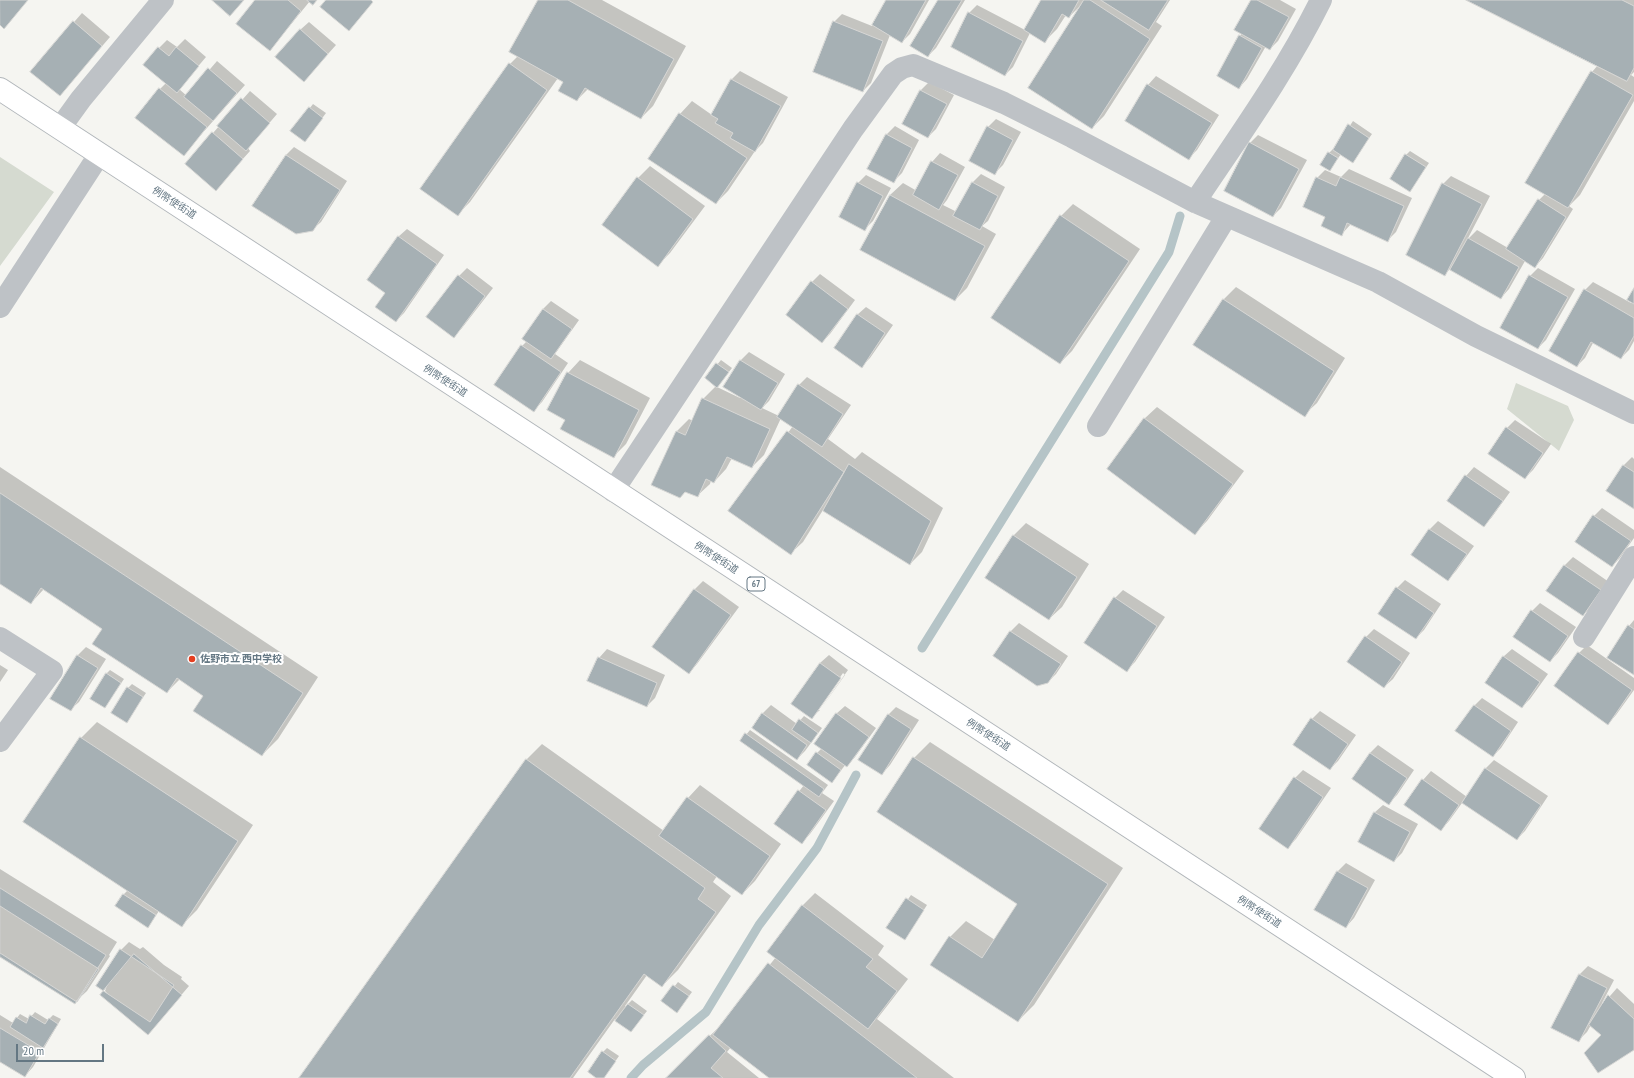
<!DOCTYPE html>
<meta charset="utf-8">
<style>
body{margin:0}
#map{position:relative;width:1634px;height:1078px;overflow:hidden;background:#f5f5f1;font-family:"PT Sans Narrow",sans-serif}
canvas{display:block}
.scale{position:absolute;left:16px;top:1044px;width:88px;height:18px;box-sizing:border-box;border:2px solid #647783;border-top:0;padding-left:5px;font-size:12px;line-height:14px;white-space:nowrap;color:#647783;-webkit-text-stroke:3px #fff;paint-order:stroke}
</style>
<div id="map">
<canvas width="1634" height="1078"></canvas>
<div class="scale">20 m</div>
</div>
<script>
const g = document.querySelector('canvas').getContext('2d');
g.lineJoin = 'round';
function fill(path, color) {
  g.fillStyle = color;
  g.fill(path, 'evenodd');
}
function trace(path, color, width, dash) {
  g.strokeStyle = color;
  g.lineWidth = width;
  g.lineCap = dash ? 'butt' : 'round';
  g.setLineDash(dash || []);
  g.stroke(path);
}
function label(font, color, halo, rows, align = 'center') {
  g.font = font + ' "PT Sans Narrow","Noto Sans JP",sans-serif';
  g.lineWidth = 4;
  g.setLineDash([]);
  g.textBaseline = 'middle';
  g.strokeStyle = halo;
  g.fillStyle = color;
  for (const [text, x, y, turn = 0] of rows) {
    g.save();
    g.translate(x, y);
    g.rotate((+turn || 0) * Math.PI / 180);
    g.textAlign = isNaN(turn) ? turn : align;
    if (halo) g.strokeText(text, 0, 0);
    g.fillText(text, 0, 0);
    g.restore();
  }
}
const green = new Path2D(`
 M0,157L54,192L0,266Z
 M1516,383L1568,406L1574,420L1559,451L1507,409Z`);
const shadow = new Path2D(`
 M256,0H316L310,1L270,50Z
 M539,0H602L686,46L653,106L641,118L588,89L577,100L565,82L558,78L470,202L458,214L421,189L510,64L518,56Z
 M887,0H929L910,34L902,42L890,35L871,83L863,91L834,22L842,14L872,26Z
 M939,0H965L936,48L928,56Z
 M1042,0H1170L1156,22L1162,26L1104,116L1092,128L1082,4L1069,17L1066,15L1057,29L1045,41L1030,33L1013,67L1005,75L969,13L977,5L1025,30Z
 M1252,0H1280L1296,9L1278,41L1270,49L1266,46L1247,79L1239,88L1240,36L1242,33Z
 M1468,0H1634V72L1631,75L1634,77V101L1580,195L1569,206L1573,209L1543,258L1535,267L1525,261L1509,289L1501,298L1450,269L1445,274L1443,184L1451,176L1490,196L1467,240L1477,230L1508,248L1539,200L1545,194L1592,72L1598,65Z
 M82,13L110,37L60,95L31,71Z
 M309,22L336,45L304,81L300,30Z
 M185,39L206,57L179,89L187,96L217,61L245,85L183,155L160,89L166,83L159,48L167,40L177,47Z
 M740,71L788,97L763,143L755,151L728,191L716,203L680,114L692,101L712,115L732,79Z
 M1156,76L1219,115L1197,150L1189,158L1148,85Z
 M929,82L954,95L936,129L928,137L903,124L921,90Z
 M250,91L277,114L248,148L250,151L216,189L213,133Z
 M313,104L326,113L308,137L292,131Z
 M996,119L1021,132L1003,165L995,173L988,127Z
 M1353,121L1372,134L1353,161L1341,154L1330,170L1329,153L1333,149L1334,150Z
 M895,126L919,140L902,173L893,182L886,135Z
 M1258,135L1307,160L1281,208L1273,216L1250,143Z
 M294,147L347,181L321,222L312,230L286,155Z
 M1410,151L1429,163L1410,191L1406,155Z
 M940,153L965,167L947,200L943,205L957,212L973,182L981,174L1005,187L988,221L982,226L996,234L967,288L955,300L890,195L903,183L917,191L932,162Z
 M650,166L705,206L670,253L657,266L638,178Z
 M1349,169L1412,198L1396,232L1388,240L1351,224L1341,235L1326,217L1317,178L1325,170L1341,177Z
 M866,175L891,188L873,221L865,229L858,183Z
 M1073,204L1140,249L1072,351L1060,363L1061,216Z
 M407,229L444,255L404,313L396,321L387,292L398,237Z
 M467,268L493,288L462,328L454,336L459,276Z
 M1538,268L1575,289L1546,340L1538,348L1530,276Z
 M820,274L855,300L830,334L822,342L812,282Z
 M1593,282L1631,303L1634,290V341L1629,350L1621,358L1593,343L1585,358L1577,366L1585,290Z
 M1236,287L1345,358L1317,403L1304,415L1223,300Z
 M551,301L579,320L555,354L568,363L542,402L534,410L522,346L527,341L543,309Z
 M866,307L893,325L870,358L862,366L857,315Z
 M749,352L785,374L769,401L762,408L779,416L799,385L807,377L851,405L828,439L855,459L862,452L943,508L922,552L910,564L823,510L803,542L790,554L730,511L793,426L781,418L764,455L752,467L732,458L726,469L714,482L711,480L710,484L697,496L677,431L689,419L693,421L703,399L716,386L706,378L721,360L732,368L717,387L740,398V396L725,387L741,360Z
 M580,360L650,398L626,444L614,456L566,420L568,373Z
 M1157,407L1244,471L1207,521L1195,533L1144,419Z
 M1515,420L1551,444L1533,470L1525,478L1507,428Z
 M1632,457L1634,459V508L1607,491L1624,465Z
 M0,467L318,677L278,739L262,755L205,695L180,679L167,692L104,628L44,589L31,603L0,583Z
 M1474,467L1510,492L1492,517L1484,526L1466,476Z
 M1602,508L1634,530V538L1620,558L1612,566L1594,516Z
 M1438,521L1474,546L1456,571L1448,579L1413,555L1430,529Z
 M1026,523L1089,564L1062,607L1049,619L1013,536Z
 M1573,557L1609,582L1592,607L1583,615L1548,591L1565,565Z
 M1405,580L1441,604L1424,630L1416,638L1397,588Z
 M703,581L739,607L697,664L689,673L654,647L695,589Z
 M1123,590L1165,617L1135,662L1127,670L1115,598Z
 M1540,603L1576,627L1558,653L1550,661L1532,611Z
 M1634,620V673L1629,626Z
 M1019,623L1068,656L1056,674L1048,682L995,656L1011,631Z
 M1374,629L1410,653L1393,679L1384,687L1348,662L1366,637Z
 M1587,645L1634,678V690L1616,715L1608,724L1579,653Z
 M86,647L106,659L79,702L70,710L51,698L78,655Z
 M607,649L665,675L655,698L647,706L599,658Z
 M1512,649L1548,674L1530,699L1522,707L1503,657Z
 M829,655L848,670L820,710L845,675L843,673L817,710H820L812,717L820,663Z
 M0,665L8,670L0,682Z
 M110,670L124,679L105,707L106,674Z
 M132,684L146,693L127,721L128,688Z
 M1482,698L1518,722L1501,748L1493,756L1474,706Z
 M771,705L797,724L804,716L822,728L805,751L797,759L753,728L763,713Z
 M845,706L876,728L855,757L847,766L846,764L832,782L817,753L822,748L836,714Z
 M896,707L919,720L890,765L882,774L888,715Z
 M1320,711L1356,735L1338,761L1330,769L1312,719Z
 M97,722L253,825L197,910L181,926L159,911L148,927L123,895L128,890L81,738Z
 M750,730L828,785L822,793L834,801L810,834L802,842L775,823L804,785L741,741Z
 M930,742L1123,868L1034,1005L1018,1021L950,937L966,921L995,940L1019,904L914,758Z
 M542,744L664,831L688,798L700,785L781,844L755,881L742,894L717,876L713,882L731,896L678,970L662,986L647,975L625,1006V1007L632,1000L647,1011L631,1031L615,1019L573,1078H300L526,760Z
 M1378,745L1414,770L1397,795L1389,803L1370,753Z
 M1494,760L1548,796L1525,831L1517,839L1462,803L1449,821L1441,830L1423,780L1431,771L1467,797L1486,768Z
 M1303,770L1331,788L1296,839L1288,847L1295,778Z
 M1383,805L1418,824L1402,853L1394,861L1374,813Z
 M1346,863L1375,880L1354,918L1346,927L1316,910L1338,871Z
 M0,869L117,942L109,955L110,956L87,991L74,1003L0,956Z
 M815,893L884,946L878,955L908,979L877,1019L954,1078H771L731,1047L727,1052L759,1078H667L724,1022L776,957L768,951L803,905Z
 M911,895L927,905L905,939L888,928Z
 M129,942L140,949L143,947L164,965L182,977L181,979L189,986L148,1034L105,991L121,950Z
 M1588,966L1614,980L1602,1003L1603,1004L1617,988L1634,1004V1049L1602,1035L1591,1025L1587,1032L1579,1040L1580,974Z
 M678,982L692,992L677,1012L663,1001Z
 M35,1012L48,1020L53,1015L61,1019L33,1067L25,1076L0,1061V1015L13,1023L20,1014L29,1019Z
 M607,1048L619,1056L605,1076L603,1078H598L603,1052Z`);
const stream = new Path2D(`
 M922,648L1169,252L1180,216
 M631,1078L643,1065L706,1012L759,925L817,848L856,775`);
const building = new Path2D(`
 M0,0H28L4,29L0,25Z
 M212,0H244L230,16Z
 M255,0H288L301,11L270,51L236,24Z
 M307,0H317L313,5Z
 M326,0H371L373,2L349,31L320,7Z
 M538,0H568L674,59L641,119L585,88L577,101L558,91L563,82L509,52Z
 M886,0H926L902,43L872,25Z
 M938,0H962L928,57L910,46Z
 M1041,0H1079L1069,18L1062,14L1045,43L1024,30Z
 M1084,0H1090L1150,39L1092,129L1028,88Z
 M1101,0H1168L1149,30Z
 M1251,0H1257L1289,17L1270,50L1234,30Z
 M1466,0H1622L1634,6V68L1627,81Z
 M968,12L1023,41L1005,76L951,47Z
 M73,21L102,46L60,96L30,72Z
 M833,21L883,41L863,92L813,72Z
 M300,29L328,54L304,82L275,57Z
 M1239,35L1262,48L1239,89L1217,76Z
 M158,47L169,56L176,47L199,66L177,93L143,65Z
 M509,63L547,90L458,216L420,189Z
 M208,68L237,93L213,121L184,97Z
 M1591,71L1633,95L1568,208L1525,183Z
 M731,79L781,106L755,152L730,138L733,133L715,123L718,119L711,115Z
 M1147,84L1212,123L1189,160L1125,121Z
 M159,88L207,127L184,156L135,118Z
 M920,90L947,104L928,138L902,124Z
 M241,98L270,123L246,151L217,126Z
 M309,107L323,118L305,142L290,131Z
 M679,113L747,158L716,204L648,159Z
 M1348,124L1369,138L1353,163L1333,150Z
 M987,126L1013,140L995,175L969,161Z
 M212,132L243,159L216,191L185,164Z
 M886,134L912,148L894,183L867,169Z
 M1249,142L1299,169L1273,217L1224,191Z
 M1328,152L1338,158L1330,171L1320,165Z
 M1405,154L1426,167L1410,192L1390,179Z
 M286,155L340,190L313,231L296,234L252,206Z
 M931,161L958,175L939,210L913,195Z
 M637,177L693,219L658,267L602,225Z
 M1316,177L1336,186L1340,177L1404,206L1388,242L1347,223L1342,236L1321,226L1325,217L1303,207Z
 M857,182L883,196L865,231L839,217Z
 M972,182L998,196L980,230L953,216Z
 M1442,183L1482,204L1445,276L1406,255Z
 M890,195L985,246L955,301L860,250Z
 M1538,199L1566,217L1535,268L1506,249Z
 M1060,215L1129,261L1060,364L991,318Z
 M398,236L437,264L396,322L375,307L385,293L367,280Z
 M1468,238L1519,267L1501,299L1450,270Z
 M458,275L485,296L454,338L426,317Z
 M1529,275L1568,297L1538,349L1500,328Z
 M811,281L848,309L822,343L786,315Z
 M1634,288V304L1627,300Z
 M1584,289L1634,318V336L1621,359L1591,342L1577,367L1549,351Z
 M1223,299L1334,371L1305,417L1193,345Z
 M543,309L572,329L551,359L522,339Z
 M857,314L885,333L862,368L834,348Z
 M521,345L561,372L534,412L494,385Z
 M740,360L778,383L761,410L723,387Z
 M716,363L729,372L717,388L705,378Z
 M567,372L639,410L614,458L560,429L565,420L547,410Z
 M798,384L843,414L822,447L777,417Z
 M702,398L770,429L752,468L727,457L714,483L706,479L698,497L685,492L680,498L651,485L676,431L685,435Z
 M1144,418L1233,484L1195,535L1107,469Z
 M1506,427L1543,453L1525,479L1488,454Z
 M787,431L844,472L791,555L728,511Z
 M849,464L931,521L910,565L823,511Z
 M1623,465L1634,472V509L1606,491Z
 M1465,475L1503,501L1484,527L1447,501Z
 M0,493L303,693L262,756L193,711L203,696L177,678L167,693L92,644L102,629L41,588L31,604L0,584Z
 M1593,515L1631,541L1612,567L1575,542Z
 M1429,529L1467,554L1448,581L1411,555Z
 M1013,535L1077,577L1049,620L985,578Z
 M1564,565L1601,590L1583,616L1546,591Z
 M1396,587L1434,613L1416,639L1378,614Z
 M694,589L731,615L689,674L652,647Z
 M1114,597L1157,626L1127,672L1084,643Z
 M1531,610L1568,636L1550,662L1513,637Z
 M1628,625L1634,629V675L1607,658Z
 M1010,631L1061,664L1048,683L1037,686L993,656Z
 M1365,636L1402,662L1384,688L1347,662Z
 M1578,652L1632,690L1608,725L1554,686Z
 M77,655L98,668L71,711L50,699Z
 M1503,656L1540,682L1522,708L1485,683Z
 M598,657L657,683L647,707L587,681Z
 M820,663L841,678L812,719L791,704Z
 M106,673L121,683L105,708L90,699Z
 M127,687L143,697L127,723L111,713Z
 M1474,705L1511,731L1493,757L1455,731Z
 M762,713L807,745L797,760L752,728Z
 M836,713L869,737L847,767L814,744Z
 M888,714L911,729L882,775L858,760Z
 M1311,718L1348,744L1330,770L1293,745Z
 M799,719L818,733L811,743L792,730Z
 M745,733L824,789L819,797L740,741Z
 M80,737L238,841L182,927L23,822Z
 M816,752L841,770L832,783L807,765Z
 M1370,753L1407,778L1389,805L1352,779Z
 M913,757L1108,884L1018,1022L930,965L949,936L982,958L1017,904L877,812Z
 M526,759L705,888L698,899L716,912L662,987L644,974L570,1078H299Z
 M1485,768L1541,805L1517,840L1462,803Z
 M1294,777L1323,797L1288,849L1259,829Z
 M1422,779L1459,805L1441,831L1404,805Z
 M798,790L826,810L802,844L774,824Z
 M687,797L770,856L742,895L659,836Z
 M1374,812L1410,832L1394,862L1358,842Z
 M1337,871L1368,888L1346,928L1314,910Z
 M0,888L106,955L75,1004L0,957Z
 M123,894L156,915L148,928L115,906Z
 M906,898L924,910L905,940L886,928Z
 M802,905L873,959L866,967L897,991L868,1029L767,952Z
 M0,906L99,969L77,1002L0,953Z
 M120,949L174,985L150,1022L96,986Z
 M134,954L182,995L148,1035L100,995Z
 M768,963L917,1078H769L713,1035Z
 M1579,974L1607,988L1579,1042L1551,1028Z
 M673,985L689,996L677,1013L661,1001Z
 M1608,995L1634,1019V1050L1598,1073L1584,1053L1601,1035L1589,1025Z
 M628,1004L644,1015L631,1032L615,1021Z
 M30,1015L45,1024L49,1018L58,1024L43,1048L10,1027L16,1017L26,1023Z
 M0,1028L40,1052L25,1077L0,1062Z
 M709,1035L726,1051L711,1068L723,1078H666Z
 M602,1051L616,1061L604,1078H596L588,1072Z`);
const minor = new Path2D(`
 M60,128L81,99L163,0
 M1195,202C1239,136 1286,71 1321,0
 M0,307L99,155
 M1098,426L1226,217
 M613,491L853,129L893,74L902,68L913,65L1004,103L1072,137L1195,202L1378,282L1476,336L1634,413
 M1584,637L1634,557
 M0,638L52,671L0,741`);
const major = new Path2D(`
 M0,89L1514,1078`);
const markers = [
 [192,659,4,"#e53f21"]
];
const shields = [
 [756,584,18]
];
const shieldNames = [
 ["67",756,584]
];
const streetNames = [
 ["例幣使街道",174,203,33],
 ["例幣使街道",445,381,33],
 ["例幣使街道",716,558,33],
 ["例幣使街道",988,735,33],
 ["例幣使街道",1259,912,33]
];
const poiNames = [
 ["佐野市立 西中学校",200,659]
];
fill(green, '#d5dad0');
fill(shadow, '#0003');
trace(stream, '#b5c4c7', 9);
fill(building, '#a6b0b4');
trace(building, '#d6d6d4', 1);
trace(major, '#b1b6ba', 24);
trace(minor, '#bec2c6', 22);
trace(major, '#fff', 22);
for (const [x, y, r, color] of markers) {
  const dot = new Path2D();
  dot.arc(x, y, r, 0, 2 * Math.PI);
  g.fillStyle = color;
  g.fill(dot);
  trace(dot, '#fff', 1.5);
}
for (const [x, y, w] of shields) {
  const box = new Path2D();
  box.roundRect(x - w / 2, y - 7, w, 14, 3);
  g.fillStyle = '#fff';
  g.fill(box);
  trace(box, '#647783', 1);
}
label('bold 9px', '#647783', null, shieldNames);
label('10px', '#647783', '#fff', streetNames);
label('bold 10px', '#647783', '#fff', poiNames, 'left');
</script>
